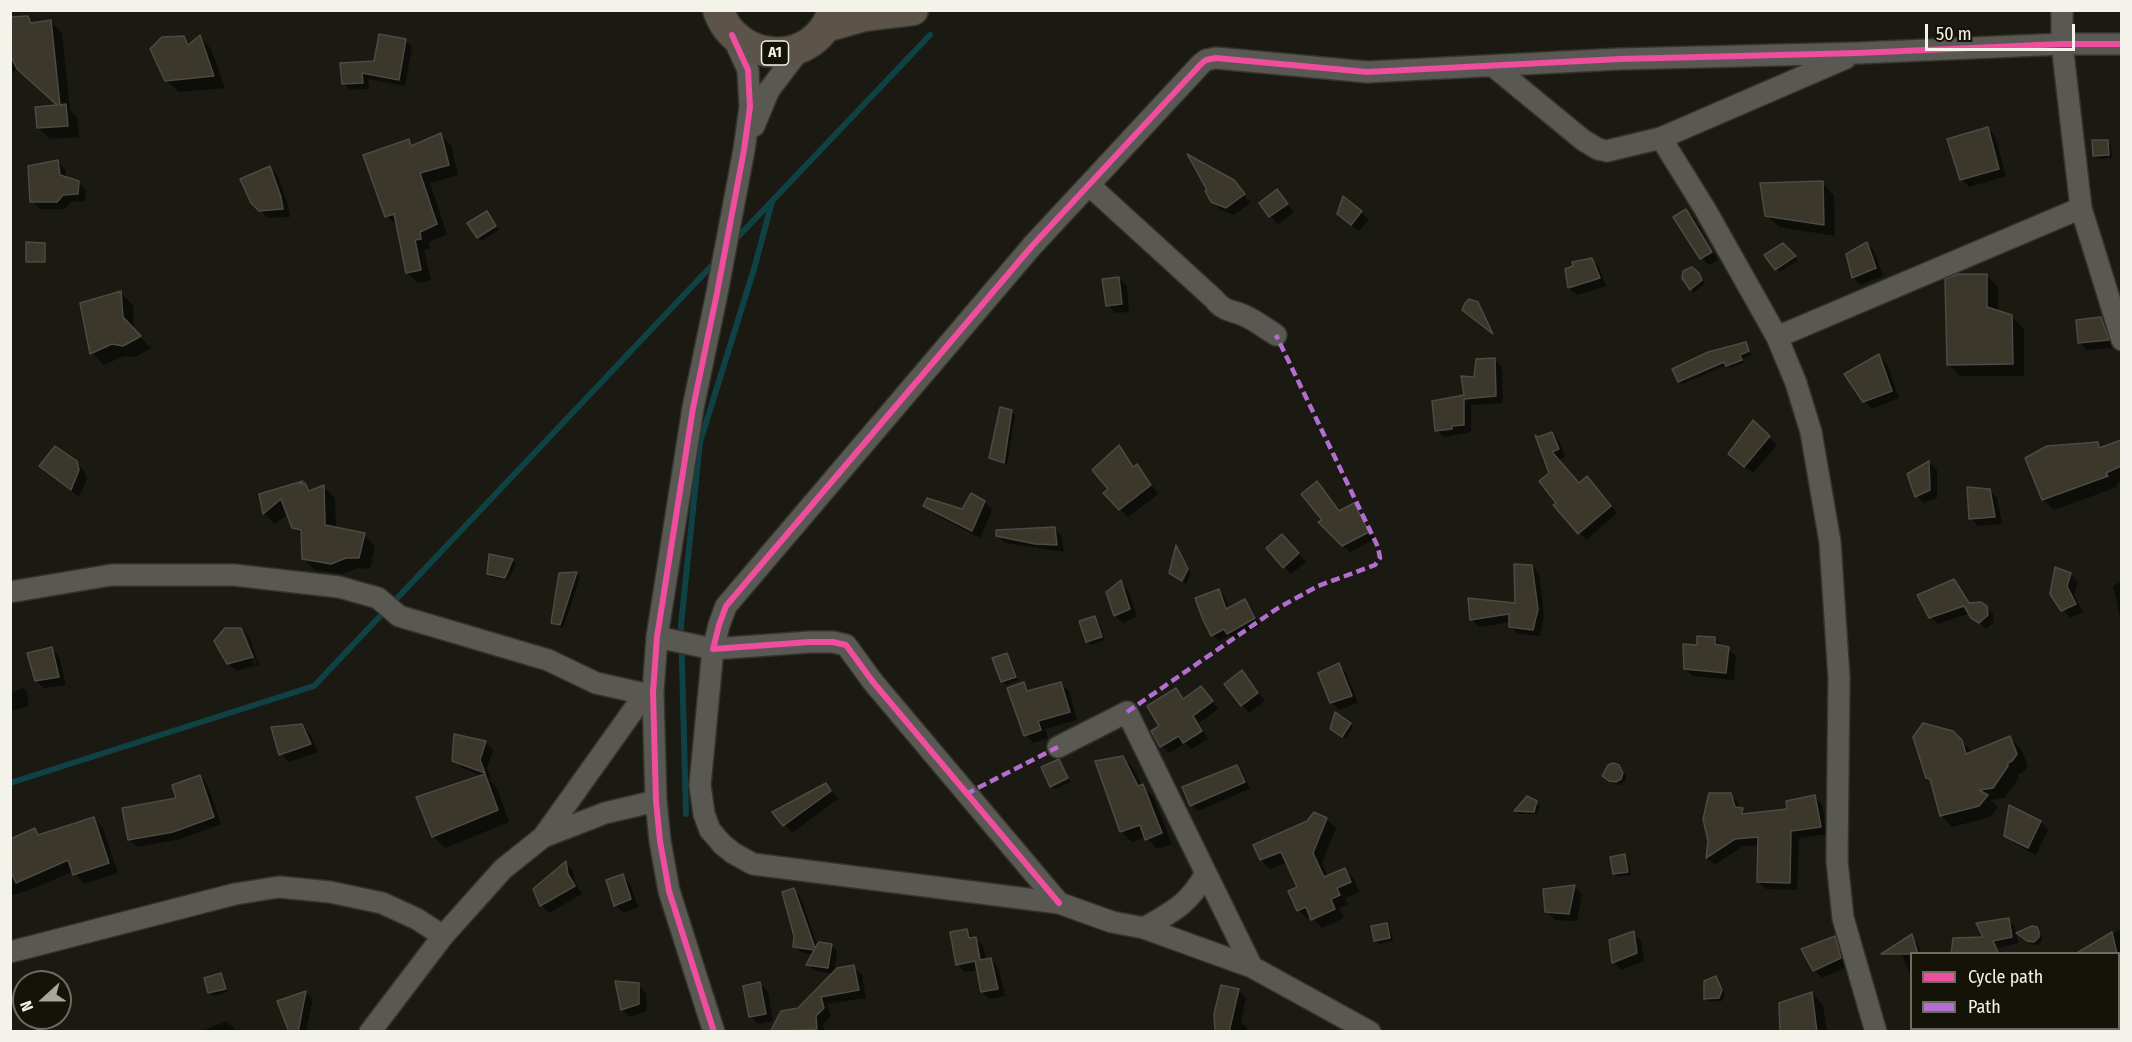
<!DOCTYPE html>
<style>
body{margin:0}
#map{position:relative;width:2132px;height:1042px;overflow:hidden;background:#1a1912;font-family:"Fira Sans Condensed",sans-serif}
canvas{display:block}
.frame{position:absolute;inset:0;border:12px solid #f4f3eb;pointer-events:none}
.legend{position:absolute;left:1910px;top:952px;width:210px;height:78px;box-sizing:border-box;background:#151207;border:2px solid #6e6c62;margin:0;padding:8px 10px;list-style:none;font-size:18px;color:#f4f3eb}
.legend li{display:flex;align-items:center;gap:12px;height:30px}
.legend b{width:30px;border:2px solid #6e6c62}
.north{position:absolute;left:12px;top:970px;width:60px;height:60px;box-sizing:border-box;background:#151207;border:2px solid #6e6c62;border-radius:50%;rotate:249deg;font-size:16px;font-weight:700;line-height:24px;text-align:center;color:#f4f3eb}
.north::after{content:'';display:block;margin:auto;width:21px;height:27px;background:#a8a79f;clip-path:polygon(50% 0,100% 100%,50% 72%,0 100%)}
.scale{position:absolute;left:1925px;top:24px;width:150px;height:27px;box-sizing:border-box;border:3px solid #f4f3eb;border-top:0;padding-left:8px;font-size:18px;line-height:21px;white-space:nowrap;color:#f4f3eb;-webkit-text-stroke:4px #151207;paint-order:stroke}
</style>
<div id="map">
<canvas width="2132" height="1042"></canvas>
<div class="frame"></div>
<ul class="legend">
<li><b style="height:8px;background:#ef4d9e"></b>Cycle path</li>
<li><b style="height:8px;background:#b36fd0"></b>Path</li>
</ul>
<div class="north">N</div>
<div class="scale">50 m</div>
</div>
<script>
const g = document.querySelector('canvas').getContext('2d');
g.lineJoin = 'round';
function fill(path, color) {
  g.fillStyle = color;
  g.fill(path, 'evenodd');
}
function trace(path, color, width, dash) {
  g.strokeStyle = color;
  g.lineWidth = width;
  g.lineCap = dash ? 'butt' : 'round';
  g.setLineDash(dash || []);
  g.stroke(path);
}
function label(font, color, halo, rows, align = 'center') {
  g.font = font + ' "Fira Sans Condensed",sans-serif';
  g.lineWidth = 6;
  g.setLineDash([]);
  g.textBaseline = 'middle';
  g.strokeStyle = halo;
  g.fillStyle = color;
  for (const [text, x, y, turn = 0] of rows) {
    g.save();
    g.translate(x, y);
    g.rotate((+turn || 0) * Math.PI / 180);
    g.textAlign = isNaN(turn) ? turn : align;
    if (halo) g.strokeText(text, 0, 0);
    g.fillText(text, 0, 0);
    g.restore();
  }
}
const shadow = new Path2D(`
 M28,17L35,24L51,22L62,33L70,110L77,117L79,137L50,139L38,128L64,109L19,70L10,72V19Z
 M184,37L191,44L200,37L211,49L225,88L179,92L166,80Z
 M405,40L412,47L405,86L368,79L369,89L350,90L344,84Z
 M1987,128L1995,136L2006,176L1969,187L1961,179Z
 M441,135L451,145L458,175L430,183L447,234L429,242L430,249L424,250L431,280L418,283L407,272L398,226L386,216L408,141L414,146Z
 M2107,141L2111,145L2112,158L2098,159L2094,155Z
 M58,162L65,169L67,179L78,182L86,190L85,201L71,202L65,209H40L32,201Z
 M270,168L278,176L288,206L290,217L268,218L252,202Z
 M1822,183L1834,195L1835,236L1779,227L1767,215Z
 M1236,185L1248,201L1250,200L1251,202L1234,215L1221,210L1212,201Z
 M1277,191L1294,212L1278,224L1270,216Z
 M1344,198L1369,220L1359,231L1347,221Z
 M1686,211L1694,218L1718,260L1709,265L1702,258Z
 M487,213L499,230L481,241L478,237Z
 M1867,243L1874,251L1883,276L1861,285L1853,277Z
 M1783,245L1798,260L1780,272L1776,269Z
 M1591,259L1599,267L1606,286L1577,295L1569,288L1567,270Z
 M1692,268L1702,278L1705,284L1694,292L1684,281Z
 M1986,275L1998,287V313L2012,317L2024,329V376H1960L1948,364Z
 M1119,278L1127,286L1129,312L1115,313L1107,305Z
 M121,293L133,305L134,331L151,348L135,357L124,356L104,365L92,353L82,304Z
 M2101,318L2109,326L2115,348L2087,350L2079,342Z
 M1745,343L1751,355L1742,359L1744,363L1731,368L1727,365L1682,384L1679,381Z
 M1879,356L1887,364L1899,398L1872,409L1864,401Z
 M1494,359L1502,367L1503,403L1471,405V432L1444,437L1437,430L1465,396L1475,379Z
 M1011,411L1015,415L1007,465L994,461L990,458Z
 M1753,422L1777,445L1753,473L1729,454Z
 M1552,433L1559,441L1565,457L1557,460L1580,484L1587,478L1617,513L1586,540L1555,506L1558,503L1551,473Z
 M2122,441V481L2116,484L2117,487L2054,510L2043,499L2097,444L2102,449Z
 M1119,447L1135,468L1137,467L1144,474L1158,494L1128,517L1105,494L1110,489Z
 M76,462L84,471L87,479L79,497L41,466Z
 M1929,462L1937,470V498L1924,503L1916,496L1909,474Z
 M303,483L312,491L324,487L335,498L336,528L364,535L375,546L370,569L357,568L343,574L315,570L303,558V537L294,527L288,514L275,524L264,513L260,495Z
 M1317,483L1340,512L1353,505L1360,512L1375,539L1350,552L1320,523L1324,520Z
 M1989,490L1997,498L2002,524L1978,526L1971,518Z
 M972,495L985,502L992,510L980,538L933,513L925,506L963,511Z
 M1054,529L1062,536L1064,552L1005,543L998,535Z
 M1290,544L1306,562L1291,574L1284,567Z
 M1177,548L1191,573L1186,584L1171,573Z
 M512,560L516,564L508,580L492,577L489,574Z
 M1532,566L1539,573L1544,616L1540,636L1518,634L1511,627V622L1479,627L1472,620L1517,605Z
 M560,574H577L580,577L563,628L557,626L553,623Z
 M2071,574L2078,582L2074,595L2083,612L2070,618L2051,594Z
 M1954,581L1971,604L1986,607L1993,614L1994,622L1986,629L1970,613L1938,624L1931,617Z
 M2122,581V625L2113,586Z
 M1121,582L1128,590L1137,616L1123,623L1115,616L1107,593Z
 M1218,590L1225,597L1229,609L1244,601L1251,607L1260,625L1235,639L1231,635L1219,641L1213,635Z
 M1094,617L1098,621L1105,640L1091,645L1087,641Z
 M241,629L249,637L259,665L236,671L228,663ZM243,635H246L257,664L254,665Z
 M1715,639L1736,656L1734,680L1693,676L1685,669Z
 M52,649L59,656L66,685L44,688L36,681Z
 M1006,654L1010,658L1018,680L1006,685L1002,681Z
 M1338,665L1346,673L1358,703L1339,710L1332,702Z
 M1242,672L1265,701L1249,713L1242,705Z
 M1024,684L1031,692L1061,684L1069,691L1077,720L1045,729L1048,738L1033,743L1026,735Z
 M23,688L27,692L29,706L10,711V693Z
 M1176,690L1184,699L1208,695L1218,709L1199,723L1208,739L1191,749L1185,743L1169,753L1162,746L1161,727Z
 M1350,724L1353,727L1346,739L1335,732Z
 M302,726L310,734L318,752L289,762L281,754L273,728Z
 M1953,732L1973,753L2010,738L2021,749L2028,766L2023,772L2018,774L2019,778L2004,798L1991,800L1998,807L1990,817L1952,827L1941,815L1933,783L1927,777Z
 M485,742L493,750L487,768L491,779L487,778L497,788L509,822L445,848L433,836L483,776L462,768L454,760Z
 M1122,757L1133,768L1142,786L1153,796L1172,844L1157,849L1146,837L1132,842L1122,832L1097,762Z
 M1059,761L1071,782L1055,789L1051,786Z
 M1237,766L1243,773L1250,789L1198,811L1192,805Z
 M1618,766L1626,775V780L1620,785L1614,784L1607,779Z
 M200,777L207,784L221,824L181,839L137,847L129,839L178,799Z
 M826,784L838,799L792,833L774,812Z
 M1731,795L1738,803L1740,809L1747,815L1788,810L1815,797L1822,805L1827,834L1799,838L1797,890L1766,889L1759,882L1760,845L1743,846L1715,865L1707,858L1709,841Z
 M1536,802L1540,806L1537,814H1519L1516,811Z
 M2010,807L2041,822L2048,830L2036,855L2014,843L2006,835Z
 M93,818L103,828L118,873L84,884L73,871L35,888L10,896V861L34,829L41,836Z
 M1326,819L1336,828L1322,863L1328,877L1345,870L1354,879L1359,892L1345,898L1348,904L1339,908L1344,918L1322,928L1312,917L1307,919L1298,910L1299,888L1288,862L1270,869L1261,860L1255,845Z
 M1625,856L1628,859L1631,875L1618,877L1615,874Z
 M566,863L573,870L575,883L582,894L549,913L541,905Z
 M623,876L630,884L638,907L623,913L615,905Z
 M1575,886L1582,894L1577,921L1555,920L1547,912Z
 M794,890L800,896L818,947L831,945L837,951L834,974L814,970L808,964L813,955L801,952L794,946Z
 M2009,920L2015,927L2018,943L1998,948L2001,954H1953L1985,939Z
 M1387,924L1390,928L1393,941L1379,944L1376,941Z
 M2036,929L2042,937V941L2038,945L2032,944L2022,936Z
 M2122,929V983L2118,984V954H2090L2088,948Z
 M966,931L983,946L986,960L991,959L998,967L1005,996L990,999L982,992L978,970L965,972L957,964Z
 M1633,933L1641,941L1644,961L1621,970L1614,962Z
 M1911,936L1917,942L1922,954H1912V978L1897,945Z
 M1834,937L1842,945L1848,966L1822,978L1814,970Z
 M854,967L862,975L866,998L827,1004L831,1016L823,1024L824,1032H772Z
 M221,975L224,979L228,992L213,996L210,993L206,979Z
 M1716,978L1725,994L1722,1001H1709L1705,998Z
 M760,984L768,992L773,1021L758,1024L750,1016Z
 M638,985L646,993L647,1011L630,1017L622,1009Z
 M1238,990L1246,998L1241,1022L1247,1028L1248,1032H1217Z
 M306,993L313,999L306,1032H291L279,1002Z
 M1812,993L1823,1005L1827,1032H1782Z
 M227,1021L237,1032H199Z
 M1953,1028H1995V1030L1955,1032Z
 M1545,1030L1546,1032H1518V1031Z`);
const stream = new Path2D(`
 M734,241L930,35
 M10,783L314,686L717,260
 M686,814L681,625L700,442L754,269L772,202`);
const building = new Path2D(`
 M28,16L31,23L51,20L60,105L66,104L68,126L37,128L35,107L57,105L17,69L10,55V17Z
 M379,34L406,39L399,80L362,73L363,83L342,84L340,63L374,61Z
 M200,35L214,76L165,81L150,49L162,37L184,36L188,45Z
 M1988,127L1999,169L1960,180L1947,139Z
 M441,133L449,165L420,173L437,224L420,232L421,239L415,240L421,270L406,273L394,214L385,217L363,155L409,139L411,146Z
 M2092,140H2108L2109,155L2093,156Z
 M1187,154L1234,180L1245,194L1226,208L1211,202L1205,191L1207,190Z
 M58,160L60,175L79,181L78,194L63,195L57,202H30L28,166Z
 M270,166L281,197L283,209L259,211L251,203L240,179Z
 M1823,181L1824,225L1765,216L1760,183Z
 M1277,189L1288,204L1269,217L1259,203Z
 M1343,196L1362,211L1351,225L1337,214Z
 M1686,209L1712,252L1700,259L1673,217Z
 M487,211L496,226L477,238L467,223Z
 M26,242L45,243V262H26Z
 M1867,242L1876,268L1852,278L1846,254Z
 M1783,243L1796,256L1775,270L1764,255Z
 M1592,258L1600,278L1568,288L1565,269L1573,266L1572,262Z
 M1692,267L1699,273L1702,280L1690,290L1682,278L1683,271Z
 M1958,274H1987V307L2012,315L2013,364L1947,365L1945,279Z
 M1119,277L1122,304L1106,306L1102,279Z
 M121,291L123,317L141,336L123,346L112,344L90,354L80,303Z
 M1469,299L1478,302L1493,334L1462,310L1465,303Z
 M2101,317L2109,340L2078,343L2076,320Z
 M1746,342L1749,351L1740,355L1742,360L1726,366L1724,362L1678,382L1672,369L1708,352Z
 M1879,354L1892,391L1863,402L1844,374Z
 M1495,358L1496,396L1464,399V425L1452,426V429L1435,431L1432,401L1464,395L1461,376L1474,377L1476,359Z
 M1000,407L1012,410L1004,463L989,458Z
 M1753,420L1770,436L1744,467L1728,454Z
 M1552,432L1559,449L1552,452L1579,483L1587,476L1611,506L1578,534L1553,505L1556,503L1539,481L1549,473L1535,435L1538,437Z
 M2121,440V466L2106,473L2108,476L2042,500L2025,458L2047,446L2098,442L2099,448Z
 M1119,445L1133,467L1137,464L1151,485L1119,510L1103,493L1108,489L1092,470Z
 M55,446L77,461L79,470L71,490L39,466Z
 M1929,461L1930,490L1915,497L1907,474Z
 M303,481L300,484L305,483L309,491L324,485L325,525L365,533L359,558H346L331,564L302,559L301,530L292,528L281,499L263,514L259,494Z
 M1317,481L1339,511L1354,503L1369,532L1342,546L1318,522L1322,520L1301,494Z
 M1967,487L1990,489L1995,517L1969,519Z
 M971,493L985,501L972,531L923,506L927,498L962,509Z
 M1055,527L1057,545L1035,544L996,536V530Z
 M1282,534L1299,553L1283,568L1266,548Z
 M1176,545L1188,569L1182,581L1169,573Z
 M489,554L513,559L505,578L487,574Z
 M1514,564L1532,565L1538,609L1533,630L1509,627V614L1470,620L1468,598L1515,603Z
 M2055,567L2071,573L2067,586L2076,604L2061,611L2050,594Z
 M577,572L560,625L551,623L559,573Z
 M1954,579L1969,603L1981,602L1987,606L1988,615L1979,623L1971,618L1964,606L1929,618L1917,595Z
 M1121,580L1130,609L1114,616L1106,592Z
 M1219,589L1226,609L1245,599L1255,618L1227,634L1224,629L1211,636L1203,620L1195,598Z
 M1095,616L1102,637L1086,642L1079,621Z
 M225,628H241L253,657L227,664L214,641Z
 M1697,636L1715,637V644L1729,647L1726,673L1684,669L1683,644L1697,645Z
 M52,647L59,677L35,681L27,653Z
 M1007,653L1016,677L1001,682L992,658Z
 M1339,663L1352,696L1330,703L1318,673Z
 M1242,670L1258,693L1241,706L1224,684Z
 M1024,682L1027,691L1061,682L1070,712L1038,721L1041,730L1024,736L1007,688Z
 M1201,686L1213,701L1193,716L1202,731L1183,743L1179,736L1160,747L1151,731L1159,726L1147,706L1176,688L1183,699Z
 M1335,712L1351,723L1342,737L1330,729Z
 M1923,723L1953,731L1962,740L1966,754L2010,736L2017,754L2012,761L2008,763V766L1993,788L1979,790L1988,795L1979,806L1940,816L1930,779L1926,778L1913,737Z
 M302,724L311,744L279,755L271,727Z
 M454,734L486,741L480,760L485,773L452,761Z
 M1123,756L1138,786L1143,784L1162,833L1145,840L1140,825L1120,832L1095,761Z
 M1059,759L1068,778L1050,787L1041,767Z
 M1613,763L1619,765L1623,773L1621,779L1616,782L1609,781L1602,776L1608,765Z
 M1237,765L1245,782L1190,806L1182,787Z
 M485,774L498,810L432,837L416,797Z
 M200,775L214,817L173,832L128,840L122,808L176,798L172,785Z
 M826,783L831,791L783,826L772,812Z
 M1709,793H1731L1735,807L1743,808L1742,814L1787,809L1786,801L1815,795L1821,827L1791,831L1790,883L1757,882L1758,837L1735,839L1706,858L1708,841L1703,819Z
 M1527,796L1537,801L1534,812L1514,811Z
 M2009,805L2041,821L2028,848L2004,836Z
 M1314,812L1327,818L1313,853L1324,877L1345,868L1351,882L1337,888L1340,895L1331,899L1335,909L1311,920L1306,907L1297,911L1288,891L1297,887L1281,852L1260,860L1253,845L1307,821Z
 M94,817L109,863L73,875L68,860L16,883L10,870V839L35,828L38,835Z
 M1625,854L1628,872L1613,874L1610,857Z
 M566,861L568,874L575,886L540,906L533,889Z
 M623,874L631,899L614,906L606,880Z
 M1575,885L1569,914L1545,912L1543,889Z
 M794,888L815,948L819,942L832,944L828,968L806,965L814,950L793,947L794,936L782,892Z
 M2009,918L2012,937L1993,941L1999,954H1951L1953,938L1983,937L1976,923Z
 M1387,923L1390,938L1374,941L1371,926Z
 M2032,926L2037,927L2039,932V937L2034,942L2027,941L2016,933Z
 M967,929L969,938L976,937L980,960L991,958L998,989L981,992L975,961L956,965L950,932Z
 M1634,931L1637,953L1612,963L1609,940Z
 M2112,932L2117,954H2075Z
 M1912,934L1918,954H1881Z
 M1835,936L1841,958L1813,971L1801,949Z
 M854,965L859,990L821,997L824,1008L816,1016L817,1029L770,1032L781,1011L798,1008L837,968Z
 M221,973L226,989L208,993L204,978Z
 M1716,976L1722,990L1719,998L1704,999V981Z
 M615,981L639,983V1004L621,1010Z
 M760,982L766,1014L749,1017L743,986Z
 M1221,985L1239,989L1229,1032H1215L1214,1014Z
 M306,991L298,1032H289L277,1001Z
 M1812,992L1817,1032H1780L1779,1003Z`);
const minor = new Path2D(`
 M2062,10V44L2081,208L2122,340
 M1493,66L1583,140L1598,149L1607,151L1661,138L1846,58
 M754,126L769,90L801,48
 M1661,138L1705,209L1777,337L1796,383L1811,432L1830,542L1839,678L1837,861L1843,918L1876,1032
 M1089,185L1214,299C1223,311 1231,310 1243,315C1255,320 1265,328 1276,335
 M1777,337L2081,208
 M10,592L111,575H234L339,587L378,598L399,616L548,660L596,683L645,694L653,692
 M657,637L713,649L700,785L704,814L710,830L722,844L733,853L753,864L1059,903L1112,922L1144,928L1252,967L1370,1032
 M1058,747L1127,712L1252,967
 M543,837L645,694
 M1059,903L873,682L846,645L833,642H810L713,649L719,625L726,606L1032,246L1201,64L1206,60L1216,58L1367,72L1620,59L1858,53L2062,44H2122
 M1144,928C1174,911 1189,904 1206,873
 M10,952L235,894L279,887L330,892L382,903L417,919L443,936
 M2053,1028L2086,1032
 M370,1032L443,936L503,869L543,837L605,813L656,801
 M714,1032L669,891L660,841L656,801L653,692L657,637L693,408L717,293L744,150L750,107L748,70L732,35
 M2009,1032L2023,1028
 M2102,1032L2122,1028`);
const highway = new Path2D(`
 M718,10C737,65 816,68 833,10
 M825,27L864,16L913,10`);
const quiet = new Path2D(`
 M1127,712L1278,608L1318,586L1375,565L1380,558L1378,547L1276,335
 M966,794L1058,747`);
const cycleway = new Path2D(`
 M1059,903L873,682L846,645L833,642H810L713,649L719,625L726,606L1032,246L1201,64L1206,60L1216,58L1367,72L1620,59L1858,53L2062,44H2122
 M714,1032L669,891L660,841L656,801L653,692L657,637L693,408L717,293L744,150L750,107L748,70L732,35`);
const shields = [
 [775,53,27]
];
const shieldNames = [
 ["A1",775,53]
];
fill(shadow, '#0007');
trace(stream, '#104145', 6);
fill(building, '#3b372a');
trace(building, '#4b4a44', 1.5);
trace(minor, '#34332e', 24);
trace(highway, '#34332e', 33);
trace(minor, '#595853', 21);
trace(highway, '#5d5449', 30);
trace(quiet, '#b36fd0', 4.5, [9, 4.5]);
trace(cycleway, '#ef4d9e', 6);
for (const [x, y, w] of shields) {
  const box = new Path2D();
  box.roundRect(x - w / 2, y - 12, w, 24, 4.5);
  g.fillStyle = '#151207';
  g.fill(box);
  trace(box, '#f4f3eb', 1.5);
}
label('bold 15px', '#f4f3eb', null, shieldNames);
</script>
